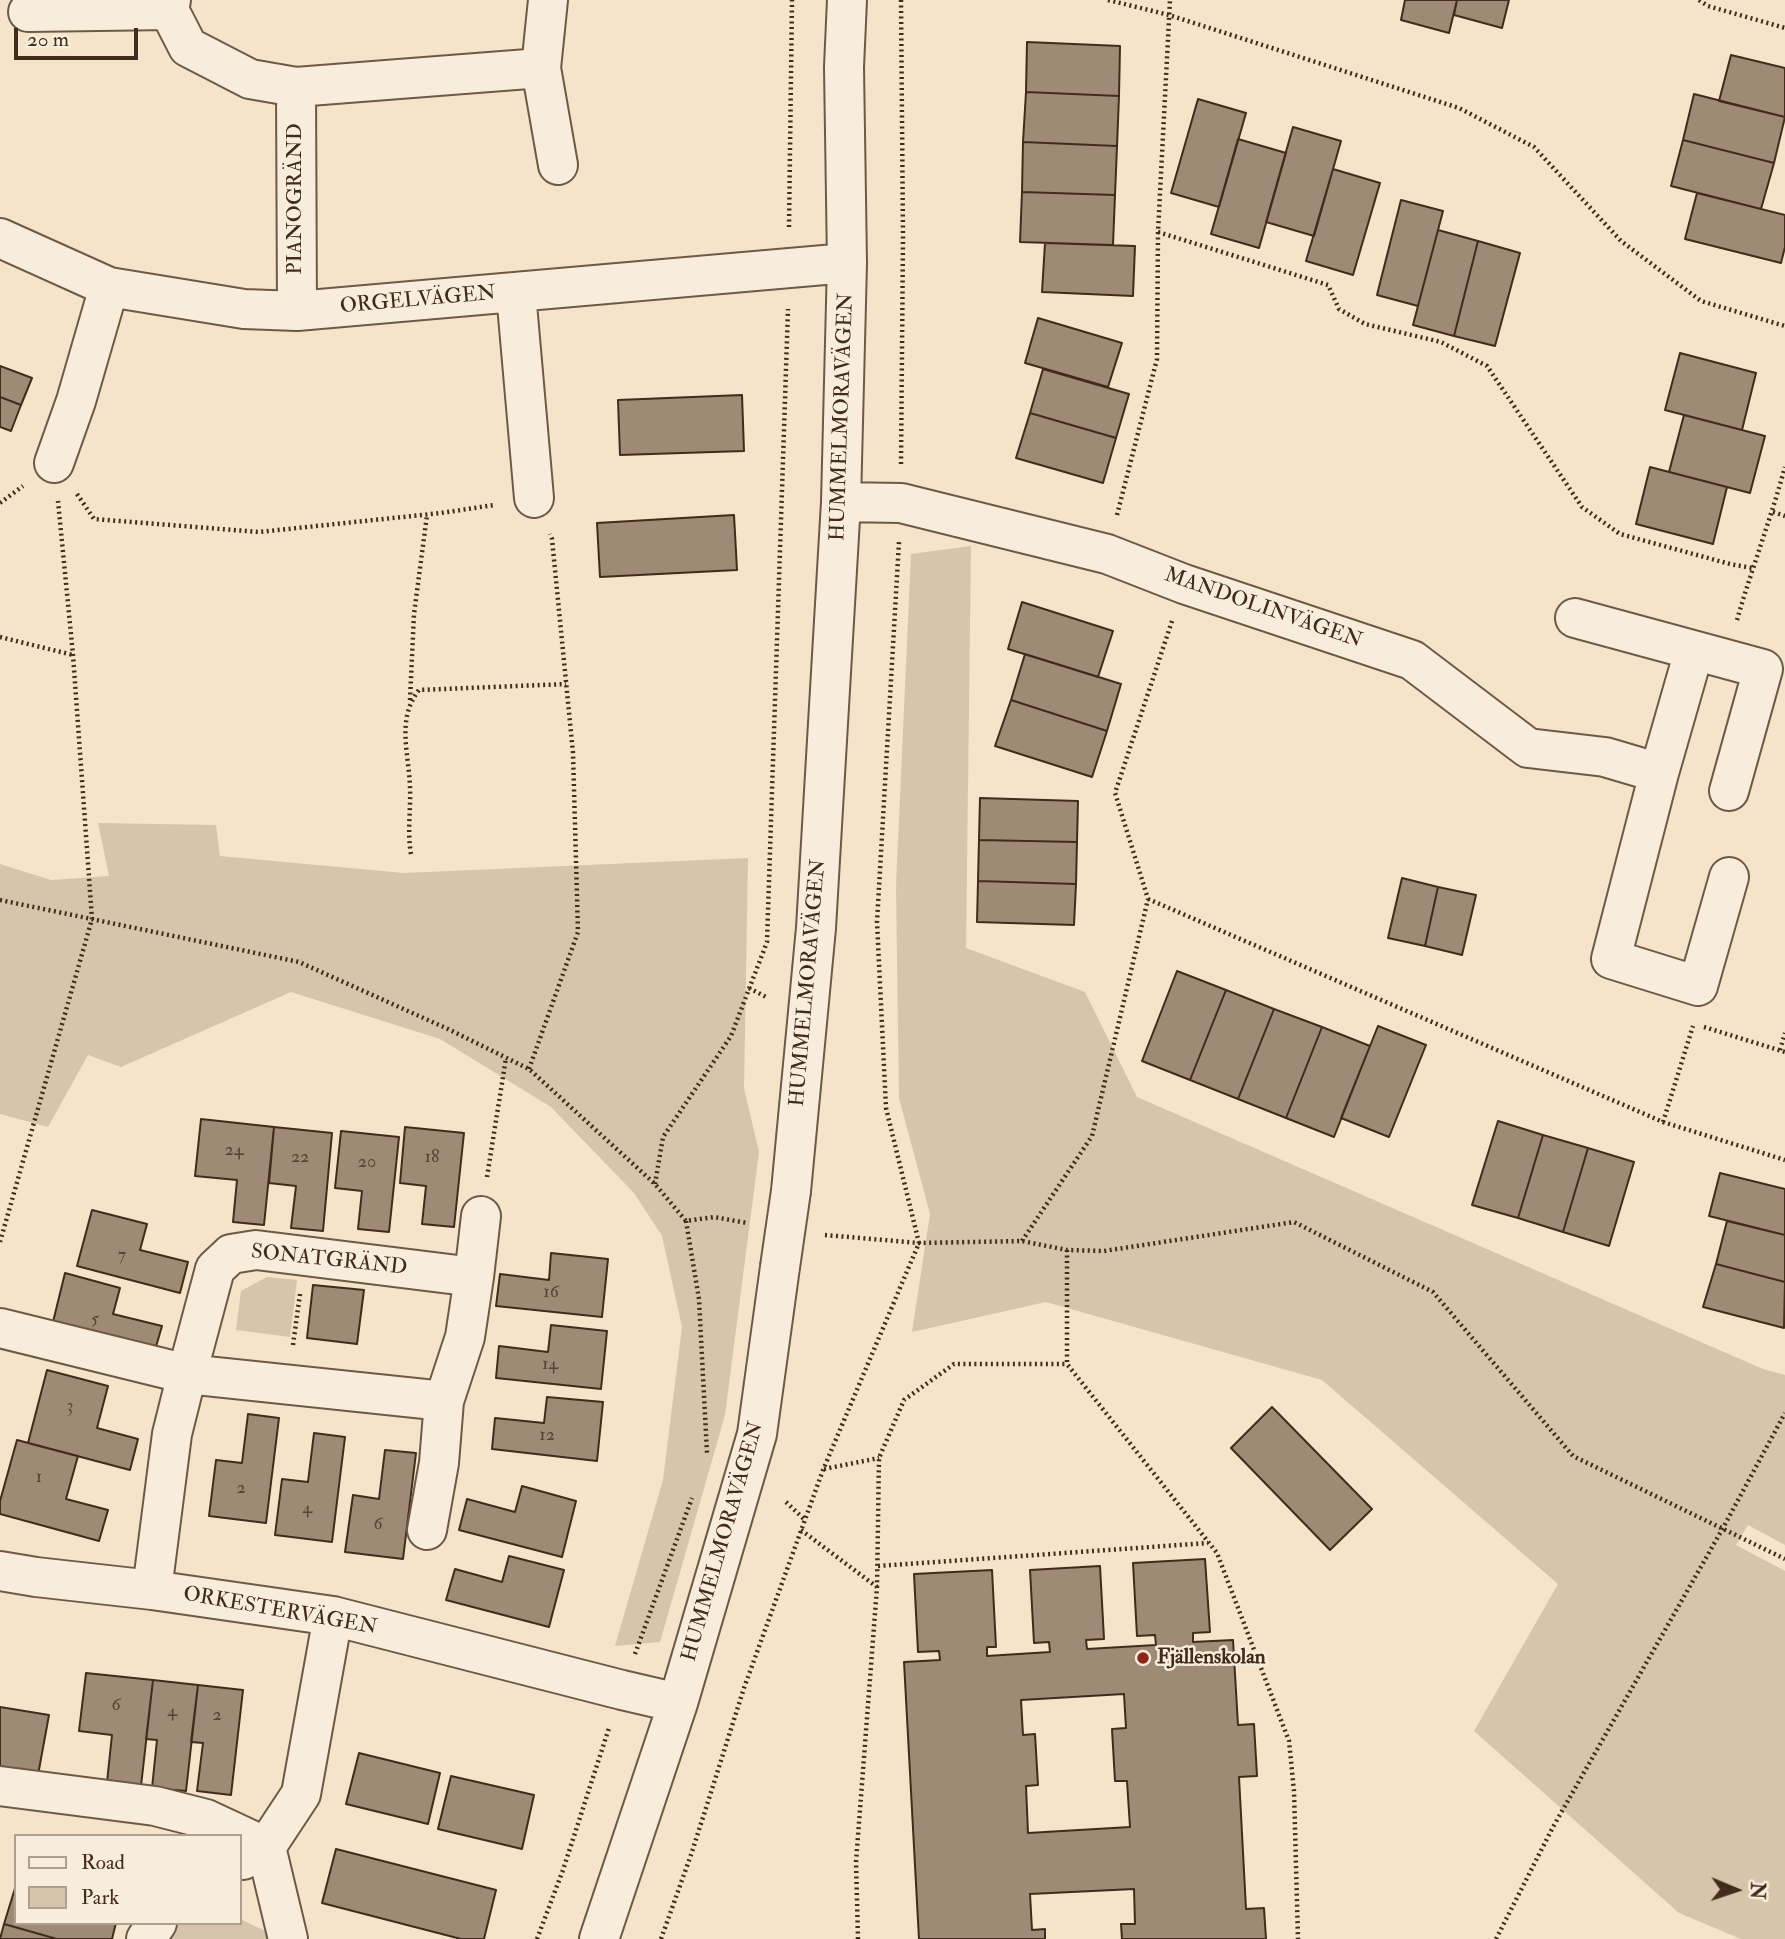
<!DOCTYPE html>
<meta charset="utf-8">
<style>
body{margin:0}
#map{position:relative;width:1785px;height:1939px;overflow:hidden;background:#f5e4c9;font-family:"IM FELL Double Pica",serif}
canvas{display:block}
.legend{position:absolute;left:14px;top:1834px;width:228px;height:91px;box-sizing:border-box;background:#f8eddc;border:2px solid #af9f8f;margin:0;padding:9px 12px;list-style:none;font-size:21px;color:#422b1b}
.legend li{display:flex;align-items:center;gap:14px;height:35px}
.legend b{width:35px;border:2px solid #af9f8f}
.north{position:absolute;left:1701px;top:1855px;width:70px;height:70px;-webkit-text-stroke:5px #f8eddc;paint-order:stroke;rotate:92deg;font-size:19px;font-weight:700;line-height:28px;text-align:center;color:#422b1b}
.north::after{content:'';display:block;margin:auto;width:24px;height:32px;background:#422b1b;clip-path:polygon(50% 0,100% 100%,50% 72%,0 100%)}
.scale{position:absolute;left:14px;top:28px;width:124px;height:32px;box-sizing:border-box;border:4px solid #422b1b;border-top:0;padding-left:9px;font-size:21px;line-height:24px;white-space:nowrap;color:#422b1b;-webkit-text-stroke:5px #f8eddc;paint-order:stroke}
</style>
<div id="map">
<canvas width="1785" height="1939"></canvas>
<ul class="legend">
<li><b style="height:9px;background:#f8eddc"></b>Road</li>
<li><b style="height:19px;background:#d7c5ab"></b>Park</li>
</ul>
<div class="north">N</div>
<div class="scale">20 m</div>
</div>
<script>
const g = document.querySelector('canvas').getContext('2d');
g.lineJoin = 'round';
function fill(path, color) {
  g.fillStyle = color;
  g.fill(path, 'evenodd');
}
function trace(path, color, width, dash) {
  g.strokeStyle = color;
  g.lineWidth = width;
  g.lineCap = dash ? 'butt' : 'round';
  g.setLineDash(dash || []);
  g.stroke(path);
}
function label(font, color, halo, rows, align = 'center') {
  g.font = font + ' "IM FELL Double Pica",serif';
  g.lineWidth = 5;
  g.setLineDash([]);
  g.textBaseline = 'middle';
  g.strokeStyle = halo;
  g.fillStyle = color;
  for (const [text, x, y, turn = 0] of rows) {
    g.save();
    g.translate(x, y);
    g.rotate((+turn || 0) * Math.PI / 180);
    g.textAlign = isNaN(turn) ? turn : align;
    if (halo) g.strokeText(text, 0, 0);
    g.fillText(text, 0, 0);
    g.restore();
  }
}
const green = new Path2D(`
 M971,546L966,948L1085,992L1137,1097L1763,1369L1785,1375V1545L1748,1525L1736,1545L1785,1571V1939H1741L1679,1913L1474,1731L1558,1584L1322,1380L1046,1302L912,1332L930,1214L899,1098L896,886L911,554Z
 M98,823L216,825L220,856L404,873L748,858L744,1088L759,1152L725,1415L660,1642L615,1646L663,1480L682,1327L662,1236L634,1193L551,1107L440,1039L291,992L121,1067L88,1055L48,1127L0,1114V864L51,880L109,876Z
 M267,1277L297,1280L290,1337L236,1330L241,1291Z
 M240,1919L265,1931L271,1939H164L180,1923H240Z`);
const building = new Path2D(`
 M1405,0H1457L1449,33L1401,20Z
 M1457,0H1509L1502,28L1454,15Z
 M1027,42L1120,46L1119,96L1026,92Z
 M1731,55L1785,68V117L1719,101Z
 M1026,92L1119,96L1117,146L1023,142Z
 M1694,94L1785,117L1774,163L1683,140Z
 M1198,99L1246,113L1219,207L1171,193Z
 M1293,127L1341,141L1314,236L1266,222Z
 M1238,139L1286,153L1259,248L1211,234Z
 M1683,140L1774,163L1761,209L1671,186Z
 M1023,142L1117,146L1115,195L1022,192Z
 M1333,169L1380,183L1353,275L1306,261Z
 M1022,192L1115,195L1113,245L1020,242Z
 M1697,193L1785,215V247L1781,263L1685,239Z
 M1401,200L1443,211L1418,306L1377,295Z
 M1438,230L1478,241L1454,336L1413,325Z
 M1478,241L1520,253L1495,346L1454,336Z
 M1045,243L1135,246L1133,296L1042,292Z
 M1038,318L1122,343L1108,387L1025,363Z
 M1680,353L1756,373L1742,430L1665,410Z
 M0,366L32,378L21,405L0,397Z
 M1043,369L1129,394L1116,438L1030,413Z
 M742,395L744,451L620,455L618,400Z
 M0,397L21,405L11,431L0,427Z
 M1030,413L1116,438L1103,483L1016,458Z
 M1684,415L1765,436L1750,493L1669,472Z
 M1650,467L1727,487L1713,544L1636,524Z
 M734,515L737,570L600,577L597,523Z
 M1022,602L1113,631L1098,677L1008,649Z
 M1025,654L1121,684L1107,731L1011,700Z
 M1011,700L1107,731L1092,777L995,746Z
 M980,798L1078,801L1077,842L979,840Z
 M979,840L1077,842L1076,884L978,881Z
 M1402,878L1438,887L1425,946L1388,938Z
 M978,881L1076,884L1074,925L977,922Z
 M1438,887L1476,895L1462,955L1425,946Z
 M1177,971L1226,990L1190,1080L1142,1061Z
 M1226,990L1274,1009L1238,1099L1190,1080Z
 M1274,1009L1322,1027L1286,1118L1238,1099Z
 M1378,1026L1426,1045L1389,1137L1341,1118Z
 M1322,1027L1370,1046L1334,1137L1286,1118Z
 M201,1119L274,1127L264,1225L233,1222L237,1180L195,1176Z
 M1498,1121L1543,1135L1518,1218L1472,1205Z
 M274,1127L332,1133L323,1231L291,1228L296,1186L269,1183Z
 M405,1127L464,1133L454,1227L422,1224L426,1186L400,1183Z
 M341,1131L399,1137L389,1232L358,1229L362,1191L335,1188Z
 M1543,1135L1588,1148L1563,1232L1518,1218Z
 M1588,1148L1634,1162L1609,1246L1563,1232Z
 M1720,1173L1785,1189V1235L1709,1216Z
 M92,1210L147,1224L140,1250L188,1262L180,1293L77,1266Z
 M1727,1221L1785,1235V1282L1716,1264Z
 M551,1253L608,1259L602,1317L496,1306L500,1274L549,1280Z
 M1716,1264L1785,1282L1784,1328L1703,1307Z
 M65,1273L120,1288L113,1314L162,1326L153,1357L51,1330Z
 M313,1285L364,1290L357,1344L307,1338Z
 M551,1325L607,1331L601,1389L496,1378L499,1346L548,1352Z
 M47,1370L108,1386L97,1428L138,1439L130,1470L28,1443Z
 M547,1397L603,1402L597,1461L492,1449L495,1418L544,1423Z
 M1272,1407L1372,1509L1330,1550L1231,1448Z
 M248,1414L279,1418L266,1523L209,1516L216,1460L242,1463Z
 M314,1433L345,1437L332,1542L275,1535L282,1479L308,1482Z
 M17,1440L78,1456L66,1499L108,1510L99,1541L0,1514V1501Z
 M385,1450L416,1453L403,1559L345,1552L353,1495L379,1499Z
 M522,1486L576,1501L562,1557L459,1530L467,1499L515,1512Z
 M509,1556L564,1570L549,1627L446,1600L455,1569L502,1582Z
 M1205,1559L1210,1632L1193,1633V1642L1233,1640L1238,1725L1254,1724L1257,1776L1239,1777L1246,1909L1264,1908L1266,1939H1122L1121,1924H1135L1134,1889L1030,1894L1032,1930L1045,1929V1939H919L904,1662L940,1660L939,1651L918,1652L914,1574L992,1570L996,1647H987V1656L1050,1652L1049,1642L1034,1643L1030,1570L1100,1566L1104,1639L1086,1640L1087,1649L1156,1645L1155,1635L1137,1636L1133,1563ZM1124,1694L1126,1728L1112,1729L1115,1781H1127L1130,1827L1028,1833L1026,1786L1038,1785L1035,1734L1023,1735L1021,1700Z
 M86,1673L153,1680L141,1786L107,1782L112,1735L79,1731Z
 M153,1680L198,1685L186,1791L152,1788L157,1740L146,1739Z
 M198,1685L243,1690L231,1795L197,1791L203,1743L191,1742Z
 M0,1707L49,1715L38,1775L0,1769Z
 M359,1753L440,1773L428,1824L346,1804Z
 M451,1776L534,1795L522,1849L438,1829Z
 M336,1849L496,1890L484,1939H461L322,1903Z
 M16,1885V1923H116L112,1939H57L4,1924Z
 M4,1924L57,1939H0Z`);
const path = new Path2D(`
 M901,0L903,238L901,464
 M1108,0L1169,15L1459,108L1534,147L1621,241L1701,301L1785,326
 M1699,0L1708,6L1785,28
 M789,227L792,0
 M1158,232L1328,285L1339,309L1365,324L1441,342L1487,366L1582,507L1620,534L1730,564L1752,568
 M77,494L94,519L259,532L441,513L494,505
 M0,503L23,486
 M1773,512L1785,516
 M1117,515L1157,359L1158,232L1170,0
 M1737,620C1752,568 1771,518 1785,467
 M0,637L73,655
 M410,700L414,614L427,515
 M411,854C407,832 411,810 410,787C409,754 396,719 419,690L566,684
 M1148,899L1663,1122L1785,1160
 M0,900L299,962L448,1029L529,1069L655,1184L686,1221L714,1217L747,1223
 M749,988L768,998
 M1704,1027L1785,1052
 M1780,1050L1785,1033
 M529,1069L578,932L573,753L552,539L550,534
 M1663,1122L1693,1026
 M487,1177L506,1058
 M655,1184L663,1137L731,1036L767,942L788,309
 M686,1221L699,1299L707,1453
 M825,1235L919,1243L1022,1241L1067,1250L1104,1251L1294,1222L1433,1292L1573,1456L1785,1559
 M1022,1241L1092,1136L1148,899L1115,793L1172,621
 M0,1242L92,919L73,655L58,501
 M1067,1250V1364L1217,1553L1289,1741L1294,1791L1298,1939
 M293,1345L300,1294
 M824,1469L879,1458
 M786,1502L805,1520
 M801,1530L877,1587
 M878,1566L1208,1543
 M635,1654L692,1498
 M537,1939L563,1870L609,1728
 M661,1939L692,1852L744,1688L823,1470L919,1243L886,1108L877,922L899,542
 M858,1939L856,1862L877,1587L879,1458L904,1400L954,1364H1067
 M1496,1939L1553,1827L1723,1528L1785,1413`);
const minor = new Path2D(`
 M171,0L169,10L188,47L250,79L296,87L541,68
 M548,0L541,68L558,165
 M28,12L169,10
 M296,87L297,311
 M0,238L109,287L244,309L297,311L847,263
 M516,293L534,498
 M54,463L76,401L109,287
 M841,502L901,503L1107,554L1184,584L1412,660L1528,748L1605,757L1659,773
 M1575,618L1763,669L1729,791
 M1694,651L1659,773L1611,959L1698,986L1729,877
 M791,1191L816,928L841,502L847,263L844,67L847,0
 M474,1277L481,1216
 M0,1328L187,1374L172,1434L152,1590
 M427,1530L439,1463L444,1401L465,1337L474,1277L256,1250L231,1254L215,1269L187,1374L444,1401
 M0,1571L36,1577L152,1590L333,1616L622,1690L678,1703
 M0,1786L155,1806L206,1819L266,1847
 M266,1847L288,1939
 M243,1860L266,1847L301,1794L333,1616
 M146,1939L157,1923
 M599,1939L678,1703L757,1434L780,1267`);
const minorBridge = new Path2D(`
 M780,1267L791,1191`);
const markers = [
 [1143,1658,7,"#8f2418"]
];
const numberNames = [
 ["24",234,1151],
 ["22",300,1158],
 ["18",432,1158],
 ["20",367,1163],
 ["7",122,1256],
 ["16",551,1293],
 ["5",95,1320],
 ["14",550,1365],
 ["3",70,1407],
 ["12",547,1436],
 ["1",39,1478],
 ["2",241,1489],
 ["4",307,1509],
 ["6",378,1525],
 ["6",116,1706],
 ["4",172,1712],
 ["2",217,1716]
];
const streetNames = [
 ["PIANOGRÄND",296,199,-90],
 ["ORGELVÄGEN",418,301,-5],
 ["HUMMELMORAVÄGEN",843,417,-88],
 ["MANDOLINVÄGEN",1263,609,19],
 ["HUMMELMORAVÄGEN",809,983,-85],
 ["SONATGRÄND",329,1261,6],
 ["HUMMELMORAVÄGEN",724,1542,-74],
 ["ORKESTERVÄGEN",280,1612,10]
];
const poiNames = [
 ["Fjällenskolan",1157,1658]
];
fill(green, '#d7c5ab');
fill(building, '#9f8b75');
trace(building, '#422b1b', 2);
trace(minor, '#6f5946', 42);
trace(path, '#422b1b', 4.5, [2, 3.5]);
trace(minor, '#f8eddc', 38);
trace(minorBridge, '#6f5946', 42, []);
trace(minorBridge, '#f8eddc', 38);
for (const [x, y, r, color] of markers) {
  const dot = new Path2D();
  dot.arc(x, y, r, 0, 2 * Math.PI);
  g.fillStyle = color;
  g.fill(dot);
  trace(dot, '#f8eddc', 2.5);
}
label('18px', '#594332', null, numberNames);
label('21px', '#422b1b', '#f8eddc', streetNames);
label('bold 21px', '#422b1b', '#f8eddc', poiNames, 'left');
</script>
